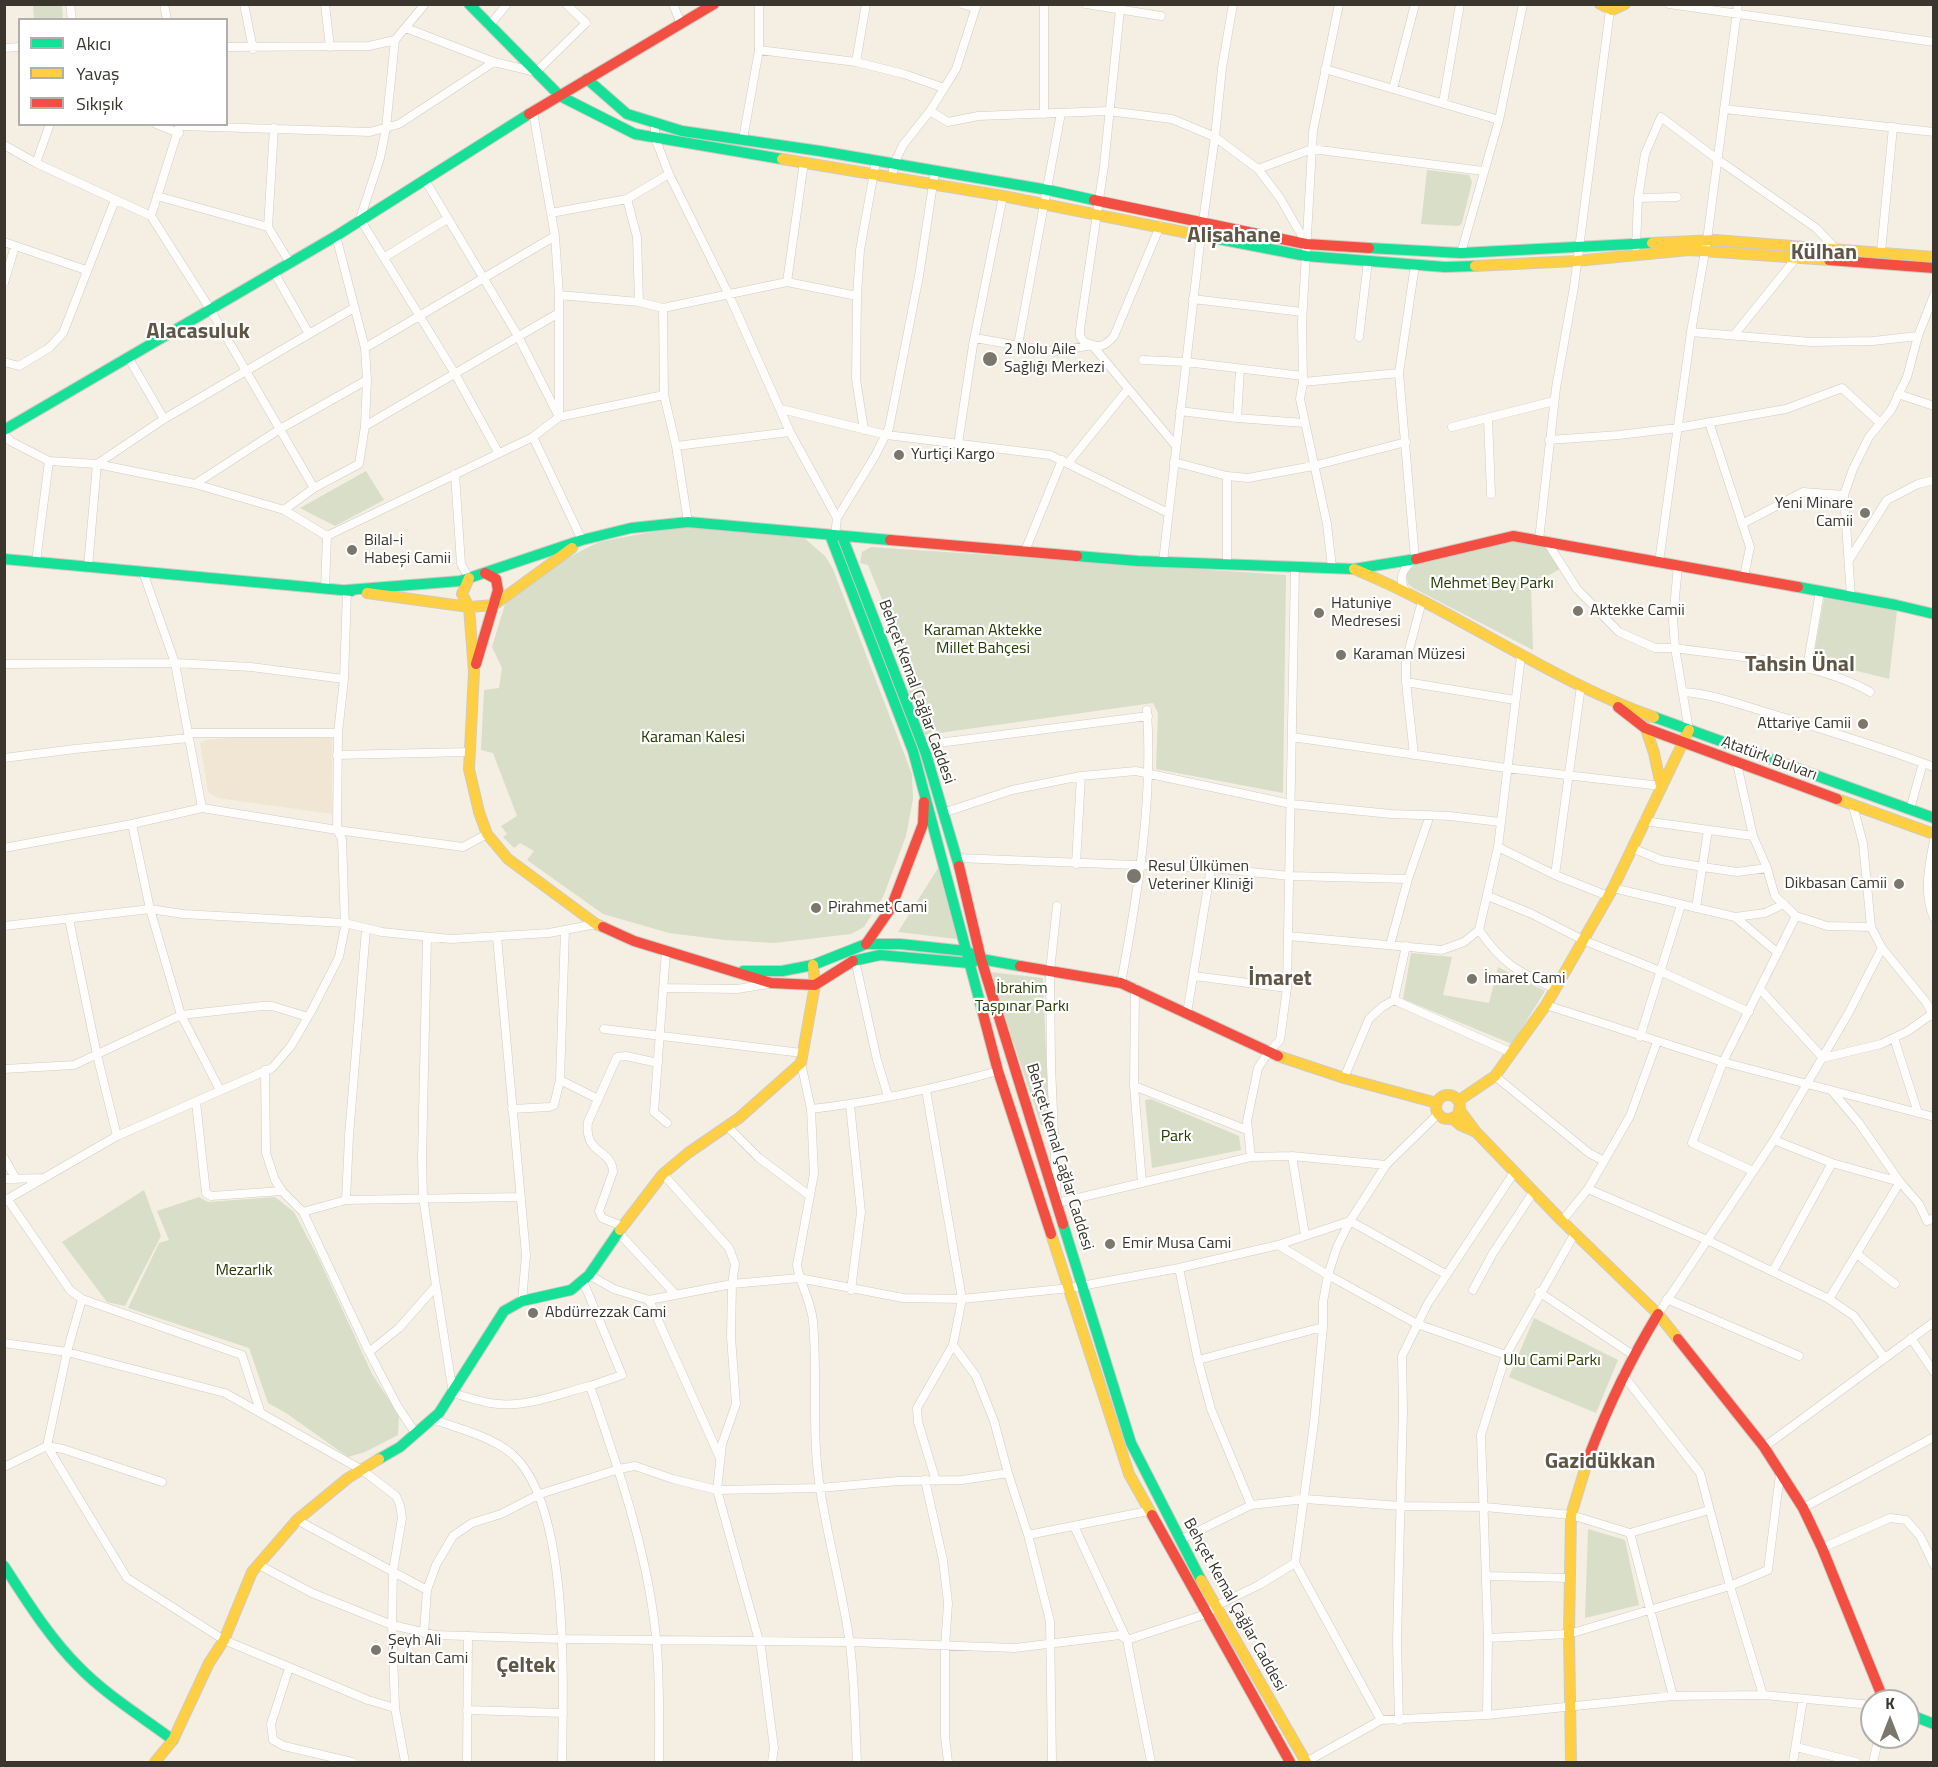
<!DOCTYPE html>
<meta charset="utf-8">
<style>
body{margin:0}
#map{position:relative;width:1938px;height:1767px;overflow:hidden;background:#f5efe3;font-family:"Titillium Web",sans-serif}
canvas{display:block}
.frame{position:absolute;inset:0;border:6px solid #3a362e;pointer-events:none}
.legend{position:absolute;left:18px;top:18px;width:210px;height:108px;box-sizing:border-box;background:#fff;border:2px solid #b0afab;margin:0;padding:8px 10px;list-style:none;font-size:18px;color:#3a362e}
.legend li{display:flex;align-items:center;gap:12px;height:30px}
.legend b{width:30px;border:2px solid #b0afab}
.north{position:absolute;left:1860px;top:1689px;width:60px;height:60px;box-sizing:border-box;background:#fff;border:2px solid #b0afab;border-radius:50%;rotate:0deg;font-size:16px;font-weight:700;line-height:24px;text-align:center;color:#3a362e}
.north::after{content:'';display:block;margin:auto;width:21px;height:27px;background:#7b776d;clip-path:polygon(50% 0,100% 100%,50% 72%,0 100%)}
</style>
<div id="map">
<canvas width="1938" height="1767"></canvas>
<div class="frame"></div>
<ul class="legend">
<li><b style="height:8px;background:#16e098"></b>Akıcı</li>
<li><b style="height:8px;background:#ffcf43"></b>Yavaş</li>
<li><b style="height:8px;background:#f24e42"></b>Sıkışık</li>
</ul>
<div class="north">K</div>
</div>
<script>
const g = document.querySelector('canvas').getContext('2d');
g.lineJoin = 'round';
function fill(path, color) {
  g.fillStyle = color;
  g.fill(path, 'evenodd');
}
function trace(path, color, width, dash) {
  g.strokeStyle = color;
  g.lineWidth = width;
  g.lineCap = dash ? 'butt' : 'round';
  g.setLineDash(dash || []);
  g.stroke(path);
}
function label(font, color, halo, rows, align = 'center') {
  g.font = font + ' "Titillium Web",sans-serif';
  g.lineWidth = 4.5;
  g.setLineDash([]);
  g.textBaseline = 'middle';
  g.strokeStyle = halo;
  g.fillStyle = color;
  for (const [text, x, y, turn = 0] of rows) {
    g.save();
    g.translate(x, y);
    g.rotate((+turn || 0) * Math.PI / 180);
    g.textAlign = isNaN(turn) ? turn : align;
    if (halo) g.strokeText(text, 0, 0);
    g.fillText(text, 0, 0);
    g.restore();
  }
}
const built = new Path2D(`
 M246,736L332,738V814L217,798L208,792L200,743L206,740Z`);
const green = new Path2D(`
 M33,5H62L63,19H34Z
 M1427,170L1469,175L1472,182L1462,223L1459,226L1421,224Z
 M366,471L384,500L335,526L300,508Z
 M677,527L710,528L803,537L825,556L833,569L912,774L913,799L906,836L883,897L864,927L851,934L774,943L725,940L669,933L603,914L527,860L534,851L520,843L514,848L503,837L507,834L501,826L517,816L493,753L481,750L484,690L499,688L502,668L492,647L506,601L555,564L599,542Z
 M1514,538L1544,544L1560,569L1531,585L1533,650L1413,588L1408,584L1406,574L1412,563Z
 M871,547L1286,575L1283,793L1156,769L1158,713L1153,703L925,735L893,647L898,639L868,565L860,563L862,552Z
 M1824,598L1897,611L1889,679L1813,660Z
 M938,868L957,939L898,932Z
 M1411,953L1452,957L1443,995L1489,1003L1498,967L1545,991L1512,1044L1403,999Z
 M990,972L1043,978L1049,1125H1041Z
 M1151,1099L1239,1136L1241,1150L1152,1168L1145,1100Z
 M144,1190L161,1236L125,1306L107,1302L62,1242Z
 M199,1197L208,1202L275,1197L294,1212L319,1259L372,1374L399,1415L398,1435L365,1452L348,1457L286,1413L268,1403L249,1348L128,1308L159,1243L169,1240L157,1211Z
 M1534,1318L1618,1360L1596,1413L1509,1377Z
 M1588,1529L1625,1540L1639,1605L1585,1618Z`);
const street = new Path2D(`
 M70,4L72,20
 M164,4L167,20
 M244,4L253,49
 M325,4L330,47
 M673,4L681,24
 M962,4L975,8
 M1044,4V114
 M1086,4L1161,16
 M1669,4L1934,42
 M1120,10L1104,166L1080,329V336L1084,342C1099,348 1104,348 1114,336L1160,226
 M489,26L507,4
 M406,28L494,62L536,72L586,23L566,4
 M395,40L386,128L380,158L360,219L454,372L498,452
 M226,47L369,46L395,40L425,4
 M4,48L20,47
 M759,50L856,62L904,74L944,88
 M856,62L866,4
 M1325,69L1499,120
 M1393,89L1415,4
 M1443,103L1460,4
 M1724,109L1934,132
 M930,111L948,122L978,116L1108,111L1172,119L1215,137L1258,169L1280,198L1306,243
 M533,112L555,236L559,295V417
 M156,124L179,133
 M655,124V138L669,174L729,295L790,432L837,518
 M181,126L370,132L399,124L494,62
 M743,139L759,50V4
 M4,145L36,163L151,216L210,309L314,488
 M804,162L787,282L857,296
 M36,163L50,124
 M1258,169L1312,149L1483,171
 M892,177L894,164L903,145L930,111L956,69L977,4
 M425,180L518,336L557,413
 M157,196L268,227L290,263
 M1638,198L1677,197
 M627,199L637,237L639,302
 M551,213L627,199L669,174
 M151,216L180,124
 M268,227L274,128
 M4,242L86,270
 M1636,247L1638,198L1645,154L1661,117L1717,159L1816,228L1835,248
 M1881,252L1893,127
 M1461,253L1499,120L1523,4
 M385,257L447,219
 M274,272L309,334L354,308
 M4,283L15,246
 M559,295L639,302L663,308L787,282
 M1193,299L1302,312
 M663,308L664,395L676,446L688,522
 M1691,332L1811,342L1873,341L1918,336
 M1734,335L1797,257
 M1359,337L1368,261
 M975,338L1054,352L1092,345L1176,446
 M1018,345L1061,113
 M365,348L555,236
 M128,357L164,419
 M1143,360L1186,362L1303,376
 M4,362L19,366L49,348L63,333L115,200
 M1303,382L1399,373
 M1898,394L1934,406
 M781,409L887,435L1050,455L1168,513
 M1180,411L1237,418L1304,423
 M1237,418L1240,369
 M1488,418L1491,494
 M1709,422L1750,547L1744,577
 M365,426L557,314
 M1452,427L1554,401
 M864,430L856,379L857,296L860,250L876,161
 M4,433L10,441L49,461L97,464L195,484L284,510L327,536
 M533,437L582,540
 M1549,440L1619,435L1677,428L1786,409L1842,388L1880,423
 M958,444L973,345L1003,196
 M676,446L790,432
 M1174,462L1227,476L1248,478L1313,466L1406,442
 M1068,463L1128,389
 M455,474L461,564L469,578
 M1227,476V565
 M195,484L280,429L367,380
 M284,510L314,488L359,464L365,426L367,380L365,348L336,236
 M1742,524L1803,492L1844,495
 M835,535L837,518L875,456L889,428L919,276L935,171
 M1539,540L1556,388L1574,287L1610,10
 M1547,542L1577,589L1619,632L1655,648H1675C1736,657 1817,661 1870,692
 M1025,551L1062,460
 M1849,560L1887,500L1918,484L1934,480
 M36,562L49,461
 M1163,562L1201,235L1215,137L1222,68L1233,4
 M1659,562L1691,332L1707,240L1738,4
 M1678,566L1673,619L1675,648L1689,730
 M88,567L97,464L164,419L309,334
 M1332,567L1327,524L1300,399L1303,382L1302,323L1313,131L1339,4
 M143,572L175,663L202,808
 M325,589L327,536L533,437L559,417L664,395
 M1406,591C1397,578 1403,568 1415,559L1399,373L1415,265
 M1851,597L1844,495L1853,469L1869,437L1891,410L1907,377L1918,336L1934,295
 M4,664L175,663L251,667L344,679
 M1807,668L1820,591
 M1406,682L1515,700
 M1683,692C1713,694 1742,705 1772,714C1826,730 1880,747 1934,767
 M189,733H338
 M1292,737L1506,768L1661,786
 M923,745L1148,716
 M337,755L469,752
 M1414,755L1406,682V661L1422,601
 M4,758L75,749L189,738
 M1737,764L1753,836L1767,868L1775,896L1796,916L1827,926L1871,927
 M1853,806L1863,843L1871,927L1882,948L1926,1002L1934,1017
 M1910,809L1923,763
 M943,813L1012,790L1081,776L1136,771L1291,804L1391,814L1450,816L1500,822
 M1644,821L1753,836
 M1934,840C1929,865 1923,894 1934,918
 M1498,847L1555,875L1608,896
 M4,848L132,824L202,808L337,830L463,847L487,834
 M1632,848L1661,860L1703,867L1737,872L1767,868
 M957,858L1211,868L1290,876L1408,879
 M1076,864L1081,776
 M1555,875L1581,686
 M1613,888L1735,917L1778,953
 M1488,896L1532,914L1583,940L1660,971L1749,1012
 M1057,906L1050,971L1051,1066L1057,1203L1251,1157L1292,1156L1386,1165
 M1696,908L1708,830
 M1735,917L1765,913L1784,904
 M69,919L97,1055L117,1136
 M4,926L150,909L183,914L345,923L382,932L451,939L549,933L596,924
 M565,930L560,1080L598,1099
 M1479,930C1504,966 1518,971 1555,989
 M1288,936L1442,950L1464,942L1479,930L1498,847L1521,656
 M497,937L526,1255L522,1301
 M1390,945L1408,879L1430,815
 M666,951L654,1112L667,1123
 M855,960L877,1060L888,1096
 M1194,976L1287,988
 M1121,983C1138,892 1153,802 1147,710
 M663,988L737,989L769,984
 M1135,988L1134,1086L1142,1183
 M1760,989L1823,1058L1881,1044L1908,1031L1932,1014
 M1394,1000L1512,1053
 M1546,1005L1723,1062L1934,1117
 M1187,1013L1211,868
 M604,1029L802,1053
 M1640,1037L1681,905
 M1894,1038L1918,1113
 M801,1063L811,1109L814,1174L797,1265C800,1284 811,1301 813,1321C818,1377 811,1433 820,1488C828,1541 843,1592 850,1645C855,1683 855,1723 857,1762
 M4,1069L74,1065L181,1015L150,909L132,824
 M265,1070L266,1153L275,1180L282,1191L303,1212L369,1352L398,1407L416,1434
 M1495,1076L1589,1153L1604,1161
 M1344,1078L1369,1019L1382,1007L1394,1000L1406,946
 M1134,1086L1247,1130
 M220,1090L181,1015L262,1006H272L308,1017
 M926,1090L962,1299L953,1345L976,1376L994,1421L1008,1473L1028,1535L1050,1621L1052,1762
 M1832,1091L1859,1123L1900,1182L1919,1204L1927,1221L1934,1218
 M196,1102L206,1193L211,1196L282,1191
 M850,1105L861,1212L851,1290
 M512,1109L549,1107L554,1105L560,1080
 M811,1109C875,1102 937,1088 998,1071
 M727,1126L759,1158L810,1196
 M1292,1156L1305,1235
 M1251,1157L1247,1121L1258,1068L1268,1053L1280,1040L1287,988L1295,567
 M4,1158L16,1179
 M1753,1171L1692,1143L1723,1062L1796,916
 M663,1174L729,1248L735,1264L732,1284L731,1337L736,1404L722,1444L717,1490L761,1648L774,1748L772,1762
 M4,1179L44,1178
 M1588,1189L1707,1240L1829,1299L1900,1182L1832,1163L1774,1140
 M346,1200L349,1136L366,929
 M4,1201L117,1136L272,1068L291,1046L312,1010L339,957L345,927L342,839L337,830L338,733L344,679L347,590
 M303,1212L346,1200L521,1197
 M1562,1221L1588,1189L1630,1116L1657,1042
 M622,1226L602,1218L599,1211L613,1172C612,1148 584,1156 588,1122L617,1057L626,1056L658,1063
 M618,1232L675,1294
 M1278,1245L1328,1275L1417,1324L1506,1355
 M1857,1254L1895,1284
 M1179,1268L1198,1360L1211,1409L1251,1505
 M1773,1271L1832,1163
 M589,1275L614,1289L649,1300L732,1284L799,1278L903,1298L962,1299L1070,1288L1179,1268L1278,1245L1350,1221L1447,1275
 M583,1281L622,1375L590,1386C619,1470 650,1558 657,1648C660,1686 659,1724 659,1762
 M436,1286L453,1393C467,1397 483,1403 498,1404C528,1407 561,1393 590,1386
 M1473,1290L1493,1253L1534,1191
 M1539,1292L1633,1355
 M82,1299L242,1355L260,1411
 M1667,1299L1799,1356
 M1829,1299L1854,1316L1884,1357
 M649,1300L720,1458
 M1658,1314L1774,1140L1848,1014L1882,948
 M1911,1338L1934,1372
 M4,1343L67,1352L225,1393L362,1470L396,1496L400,1505L402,1518L393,1571L392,1625L395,1708L405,1762
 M369,1352L399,1328L436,1286L423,1197L422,1158L427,938
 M1198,1360L1323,1327
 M1623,1375L1700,1473L1730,1586L1763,1695
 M432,1419C459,1429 499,1438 518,1460C570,1518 563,1686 562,1762
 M47,1446L127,1578L224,1640L368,1700L395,1708
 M47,1446L63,1449L162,1482
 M1764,1447L1934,1322
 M4,1467L47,1446L67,1352L82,1299L70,1290L8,1200
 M925,1480L943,1560L948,1603L945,1647V1736L948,1762
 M936,1481L918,1422L917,1408L953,1345
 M1803,1508L1934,1437
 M297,1520L427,1590
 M1074,1526L1127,1640L1151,1762
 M1630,1533L1709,1510
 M1028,1535L1148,1511
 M1180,1540L1251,1505L1305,1499L1401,1506L1485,1507L1571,1515L1630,1533L1673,1696
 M1822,1548L1890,1518L1906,1520L1920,1536L1934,1565
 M1295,1563L1381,1720
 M259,1565L312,1593L392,1625L435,1635L561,1639L850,1642L1015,1648L1120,1635L1127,1640L1206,1614L1218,1605L1259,1585L1295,1563L1314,1423L1323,1327V1302L1328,1275L1337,1247L1350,1221L1386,1165L1438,1114
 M1487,1576L1569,1578
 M424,1633L427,1590L436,1565L453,1536L472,1523L501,1514L540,1494L619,1469L635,1466L673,1479L717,1490L820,1488L898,1481L962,1480L1008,1473
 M1488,1638L1569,1634L1730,1586L1768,1570L1780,1474
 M289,1668L271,1724L273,1740L284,1746L352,1762
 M467,1710L563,1713
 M1487,1715L1488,1638L1481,1435L1506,1355L1575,1233
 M1399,1721L1397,1640L1403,1410L1402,1356L1428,1303L1515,1171
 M1796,1747L1856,1762
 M467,1762L468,1636
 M1306,1762L1381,1720L1487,1715L1673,1696L1763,1695L1872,1705
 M1793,1762L1803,1699
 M1873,1762L1879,1737`);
const fast = new Path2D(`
 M469,4L560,96L635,134L782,159
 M587,79L627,114L682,131L820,151L1048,190L1094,200
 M1198,235L1306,256L1445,267L1475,266
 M1369,248L1461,253L1652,243
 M4,430L336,236L529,114
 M830,535L913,751L982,1010
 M842,536L926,754L959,866
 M1077,556L1138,561L1354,569L1416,559
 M4,559L352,591
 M1798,587L1896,605L1934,614
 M347,590L460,581L582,540L631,528L688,522L890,540
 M1654,717L1934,818
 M853,961L880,955L969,963L975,961
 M743,971H782L813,965L866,944H900L966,951L981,959L1020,966
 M1063,1224L1131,1443L1201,1580
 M379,1459L400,1447L439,1413L504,1311L522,1301L571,1290L589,1275L620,1230
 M4,1566C27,1601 49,1637 78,1666C106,1695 141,1716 173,1740
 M1908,1714L1934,1724`);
const slow = new Path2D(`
 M1600,4L1612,10L1625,4
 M782,159L1003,196L1198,235
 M1652,243L1715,240L1934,257
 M1475,266L1576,261L1689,250L1829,260
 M1354,569C1457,611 1549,680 1654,717
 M469,578L462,594L469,607L474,672L469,769L479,812L487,834L508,859L596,924L603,927
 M367,593L469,607L494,605L572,548
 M1645,726L1654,753L1661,786
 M1837,799L1934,834
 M1278,1056L1344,1078L1437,1103
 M1436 1107a12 12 0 1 1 24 0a12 12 0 1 1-24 0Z
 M1458,1101L1495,1076L1546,1005L1613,888L1689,730
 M1452,1118L1460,1125L1476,1132L1459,1109
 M1476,1132L1562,1221L1658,1314L1678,1339
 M620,1230L663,1174L688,1153L739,1118L801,1063L815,985L813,965
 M1051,1234L1129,1474L1152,1515
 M1201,1580L1306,1762
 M155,1762L173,1740L209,1663L224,1640L252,1572L297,1520L348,1478L379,1459
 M1571,1762L1569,1634L1571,1515L1589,1456`);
const jam = new Path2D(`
 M529,114L714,4
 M1094,200L1306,244L1369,248
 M1829,260L1934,268
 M890,540L1077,556
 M1416,559L1513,536L1798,587
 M476,664L498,590L496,579L485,573
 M1618,707L1645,728L1837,799
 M959,866L981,959L1063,1224
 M603,927L634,941L771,983L815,985L853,961
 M866,944L891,908L923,824L924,802
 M1020,966L1121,983L1278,1056
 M982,1010L998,1071L1051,1234
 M1678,1339L1764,1447L1803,1508L1822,1548L1884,1701
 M1589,1456C1608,1406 1630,1360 1658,1314
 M1152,1515L1290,1762`);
const markers = [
 [990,359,8,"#7b776d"],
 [899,455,6,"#7b776d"],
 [1865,513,6,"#7b776d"],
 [352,550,6,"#7b776d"],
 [1578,611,6,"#7b776d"],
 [1319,613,6,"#7b776d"],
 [1341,655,6,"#7b776d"],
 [1863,724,6,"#7b776d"],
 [1134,876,8,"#7b776d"],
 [1899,884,6,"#7b776d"],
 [816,908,6,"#7b776d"],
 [1472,979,6,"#7b776d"],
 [1110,1244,6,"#7b776d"],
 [533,1313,6,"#7b776d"],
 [376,1650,6,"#7b776d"]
];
const poiNames = [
 ["2 Nolu Aile",1004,350],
 ["Sağlığı Merkezi",1004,368],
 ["Yurtiçi Kargo",911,455],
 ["Yeni Minare",1853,504,"right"],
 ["Camii",1853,522,"right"],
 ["Bilal-i",364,541],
 ["Habeşi Camii",364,559],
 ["Hatuniye",1331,604],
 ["Medresesi",1331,622],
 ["Aktekke Camii",1590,611],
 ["Karaman Müzesi",1353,655],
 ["Attariye Camii",1851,724,"right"],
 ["Resul Ülkümen",1148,867],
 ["Veteriner Kliniği",1148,885],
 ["Dikbasan Camii",1887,884,"right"],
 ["Pirahmet Cami",828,908],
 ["İmaret Cami",1484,979],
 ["Emir Musa Cami",1122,1244],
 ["Abdürrezzak Cami",545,1313],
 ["Şeyh Ali",388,1641],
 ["Sultan Cami",388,1659]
];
const parkNames = [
 ["Mehmet Bey Parkı",1492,584],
 ["Karaman Aktekke",983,631],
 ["Millet Bahçesi",983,649],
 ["Karaman Kalesi",693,738],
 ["İbrahim",1022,989],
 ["Taşpınar Parkı",1022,1007],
 ["Park",1176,1137],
 ["Mezarlık",244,1271],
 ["Ulu Cami Parkı",1552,1361]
];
const streetNames = [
 ["Behçet Kemal Çağlar Caddesi",916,692,70],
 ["Atatürk Bulvarı",1769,759,20],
 ["Behçet Kemal Çağlar Caddesi",1059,1157,73],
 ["Behçet Kemal Çağlar Caddesi",1234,1605,61]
];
const districtNames = [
 ["Alişahane",1234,237],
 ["Külhan",1824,254],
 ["Alacasuluk",198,333],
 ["Tahsin Ünal",1800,666],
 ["İmaret",1280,980],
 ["Gazidükkan",1600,1463],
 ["Çeltek",526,1667]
];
fill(built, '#f1e6d3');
fill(green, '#d8dec7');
trace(street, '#d0cbc2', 9);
trace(fast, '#d0cbc2', 12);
trace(slow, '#d0cbc2', 12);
trace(jam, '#d0cbc2', 12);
trace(street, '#fefdfb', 8);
trace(fast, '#16e098', 10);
trace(slow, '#ffcf43', 10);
trace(jam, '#f24e42', 10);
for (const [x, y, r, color] of markers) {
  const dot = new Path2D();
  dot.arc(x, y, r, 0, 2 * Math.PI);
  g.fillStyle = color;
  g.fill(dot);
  trace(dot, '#fff', 2);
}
label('16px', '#3a362e', '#fff', poiNames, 'left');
label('16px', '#273d00', '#fff', parkNames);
label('16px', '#3a362e', '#fff', streetNames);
label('bold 22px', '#5f5645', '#fff', districtNames);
</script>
